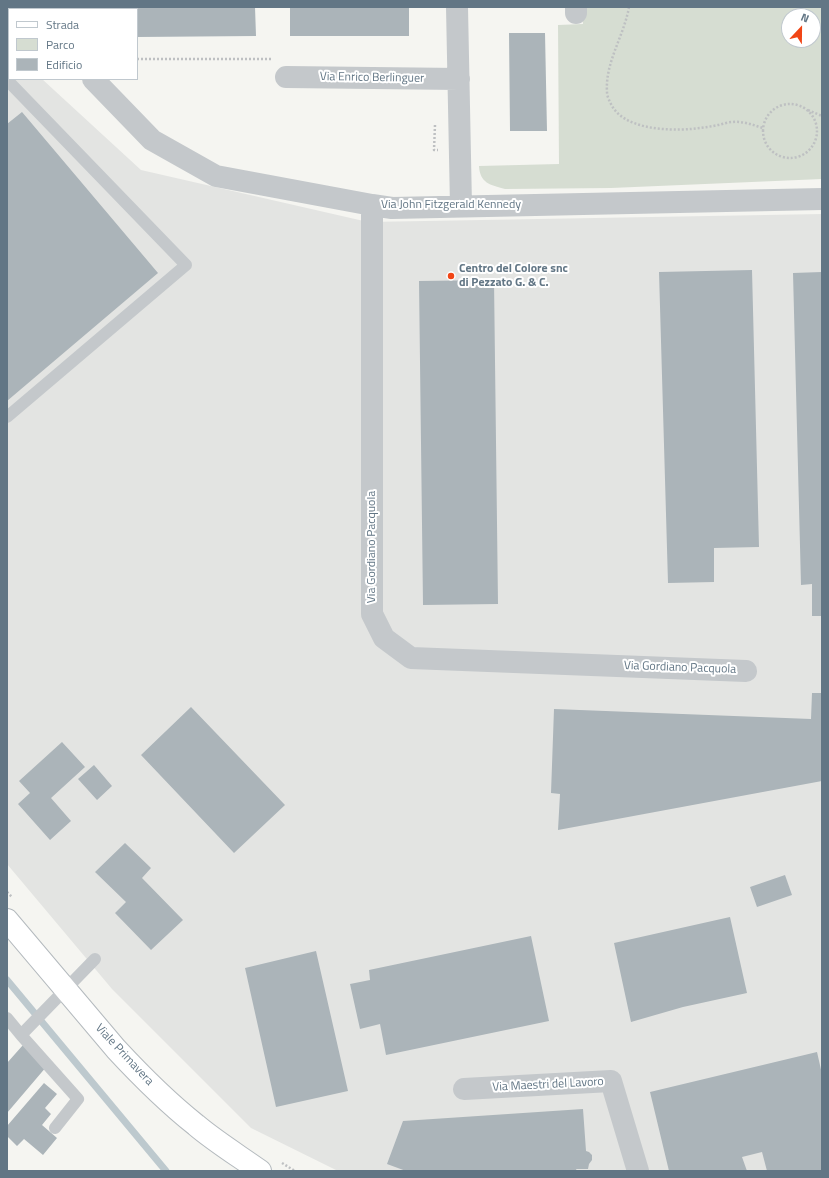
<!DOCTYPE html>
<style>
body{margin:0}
#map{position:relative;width:829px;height:1178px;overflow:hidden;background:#f5f5f1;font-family:"Titillium Web",sans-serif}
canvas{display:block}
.frame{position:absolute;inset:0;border:8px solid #627685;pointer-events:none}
.legend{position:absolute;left:8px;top:8px;width:130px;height:72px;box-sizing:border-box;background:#fff;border:1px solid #c0c8ce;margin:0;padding:5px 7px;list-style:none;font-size:12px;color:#627685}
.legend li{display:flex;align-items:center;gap:8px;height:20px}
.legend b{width:20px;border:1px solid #c0c8ce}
.north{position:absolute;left:781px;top:8px;width:40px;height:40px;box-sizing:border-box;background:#fff;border:1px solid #c0c8ce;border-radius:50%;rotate:22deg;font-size:11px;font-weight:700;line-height:16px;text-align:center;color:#627685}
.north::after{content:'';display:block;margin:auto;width:14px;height:18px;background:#f14515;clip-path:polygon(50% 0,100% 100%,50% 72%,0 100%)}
</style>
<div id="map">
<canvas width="829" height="1178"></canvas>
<div class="frame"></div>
<ul class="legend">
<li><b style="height:5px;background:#fff"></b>Strada</li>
<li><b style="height:11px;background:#d6ddd2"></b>Parco</li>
<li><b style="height:11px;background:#abb4b9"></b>Edificio</li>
</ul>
<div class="north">N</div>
</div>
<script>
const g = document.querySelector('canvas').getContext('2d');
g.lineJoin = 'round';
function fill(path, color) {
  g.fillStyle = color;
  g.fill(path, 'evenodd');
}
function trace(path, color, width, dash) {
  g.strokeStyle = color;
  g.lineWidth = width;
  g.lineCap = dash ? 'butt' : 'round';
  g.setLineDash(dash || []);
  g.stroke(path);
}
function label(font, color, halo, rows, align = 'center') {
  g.font = font + ' "Titillium Web",sans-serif';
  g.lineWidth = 4;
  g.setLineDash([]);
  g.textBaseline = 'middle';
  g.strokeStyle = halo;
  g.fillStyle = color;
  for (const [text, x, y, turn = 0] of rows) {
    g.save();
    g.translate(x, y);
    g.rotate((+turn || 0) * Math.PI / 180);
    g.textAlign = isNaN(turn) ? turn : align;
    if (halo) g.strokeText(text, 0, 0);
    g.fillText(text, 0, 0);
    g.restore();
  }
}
const built = new Path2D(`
 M7,47L9,49V79H42L141,170L368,222L822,214V1171H338L251,1128L112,989L7,864Z`);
const green = new Path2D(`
 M582,7H822V179L611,188L505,189C490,185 480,183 479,166L559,164L558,25L583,24ZM789,16H813V40H789Z`);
const stream = new Path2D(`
 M7,980L166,1171`);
const building = new Path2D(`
 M135,7H255L256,36L137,37V9H135Z
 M290,7H409V36H290Z
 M509,33H545L547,131H510Z
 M22,112L158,273L7,401V124Z
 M752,270L759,547L714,548V582L668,583L659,272Z
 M822,272V616H812V584L801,585L793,273Z
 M494,280L498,604L423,605L419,281Z
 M812,693H822V781L558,830L560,794L551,793L554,709L811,719Z
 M191,707L285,805L234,853L141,755Z
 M62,742L85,767L51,798L71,821L50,840L18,804L30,793L19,781Z
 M94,765L112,786L97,800L78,779Z
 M125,843L151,868L142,878L183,920L151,950L115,913L126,902L95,872Z
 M785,875L792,895L757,907L750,887Z
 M730,917L747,993L683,1007L631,1022L614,943Z
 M531,936L549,1021L386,1055L380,1024L360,1029L350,984L370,980L369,970Z
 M316,951L348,1091L276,1107L245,968Z
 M23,1045L47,1066L7,1113V1063Z
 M817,1052L822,1074V1170L816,1171H767L762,1152L742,1157L747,1171H669L650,1092Z
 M44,1083L57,1094L45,1108L51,1114L42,1125L57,1138L43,1155L24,1139L17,1146L7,1136V1126Z
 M583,1109L586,1151L589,1152L592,1155V1160L589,1164L588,1169H576L577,1171H406L387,1164L403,1121Z`);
const path = new Path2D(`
 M54,7L56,9
 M629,7C624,36 605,62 607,92C607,96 609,100 611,104C623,129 666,131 691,129C700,128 709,127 718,125C723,124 728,122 733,122C743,121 753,125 763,128
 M137,59H272
 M763 131a27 27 0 1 1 54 0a27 27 0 1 1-54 0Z
 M808,110L822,116
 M435,125L434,150H438
 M7,892L12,897
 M282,1163L295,1171`);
const service = new Path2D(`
 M7,417L186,265L11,84
 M7,1018L21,1035L95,959
 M21,1035L78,1099L55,1128`);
const minor = new Path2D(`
 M20,7L22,9
 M457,7L461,206
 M576,13V7
 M286,77L459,79
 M93,79L152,140L216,176L372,205L392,208L822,199
 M372,205V614L384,638L411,658L746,671
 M464,1089L611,1081L638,1171`);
const secondary = new Path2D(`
 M7,920L116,1049C141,1076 167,1102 196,1125C216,1142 239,1156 260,1171`);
const markers = [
 [451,276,4,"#f14515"]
];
const streetNames = [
 ["Via Enrico Berlinguer",372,78,1],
 ["Via John Fitzgerald Kennedy",451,205],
 ["Via Gordiano Pacquola",372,547,-90],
 ["Via Gordiano Pacquola",680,668,2],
 ["Viale Primavera",124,1055,47],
 ["Via Maestri del Lavoro",548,1085,-3]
];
const poiNames = [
 ["Centro del Colore snc",459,269],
 ["di Pezzato G. & C.",459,283]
];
fill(built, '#e3e4e2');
fill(green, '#d6ddd2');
trace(stream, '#bdc9ce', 7);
fill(building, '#abb4b9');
trace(secondary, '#b4babe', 24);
trace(path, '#bec0c2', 2.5, [2, 2]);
trace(service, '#c4c8cb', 12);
trace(minor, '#c4c8cb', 22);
trace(secondary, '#fff', 22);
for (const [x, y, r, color] of markers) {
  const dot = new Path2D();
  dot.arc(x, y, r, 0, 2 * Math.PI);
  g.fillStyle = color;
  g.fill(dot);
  trace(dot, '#fff', 1.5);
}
label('12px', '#627685', '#fff', streetNames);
label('bold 12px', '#627685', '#fff', poiNames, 'left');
</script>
